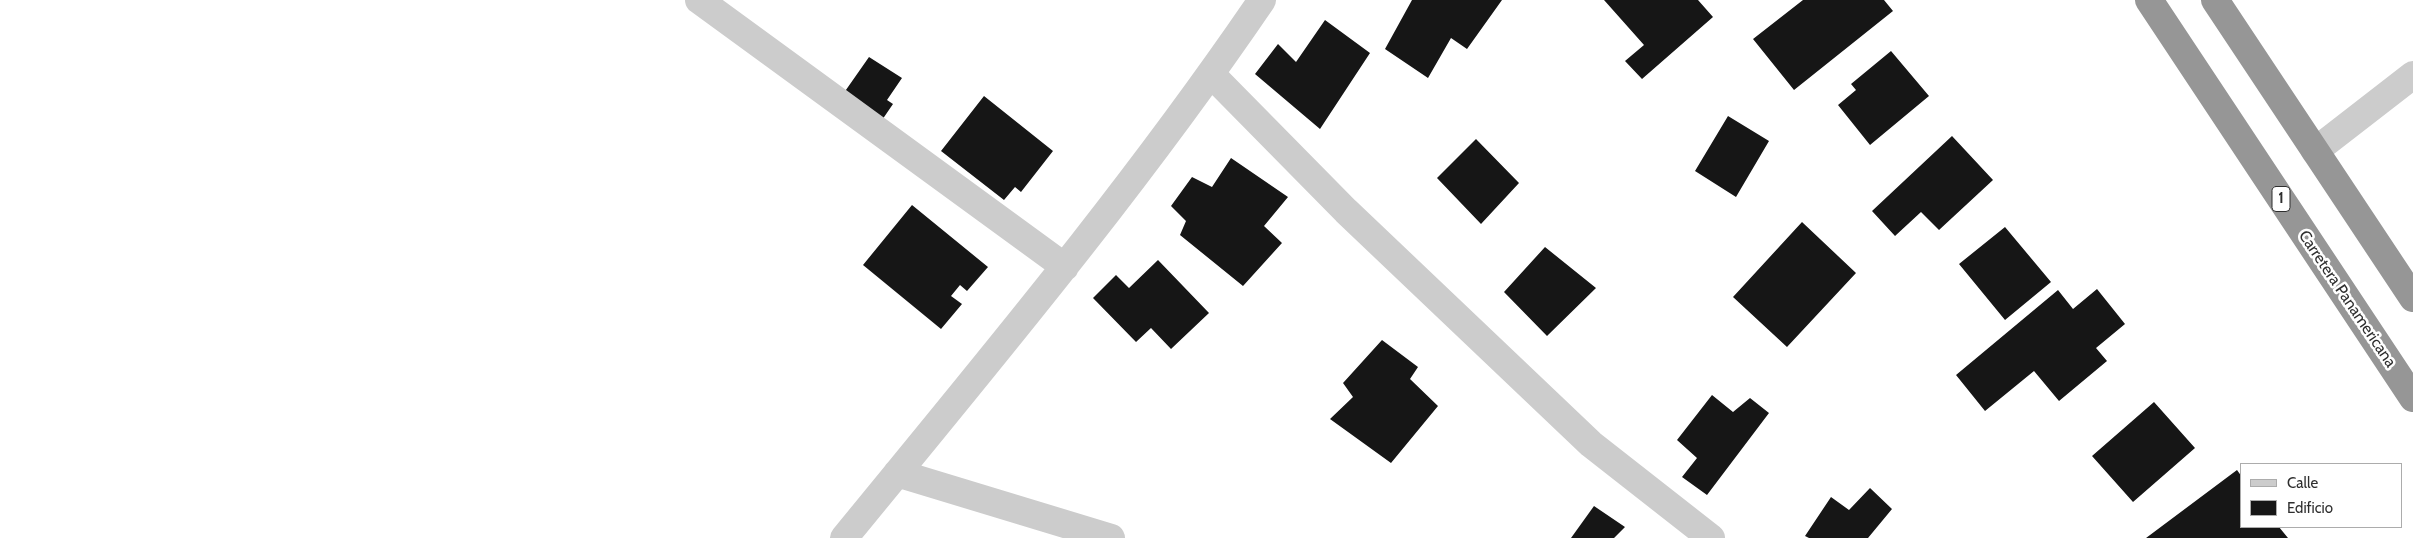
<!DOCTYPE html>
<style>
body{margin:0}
#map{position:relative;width:2413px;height:538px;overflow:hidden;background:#fff;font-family:Cabin,sans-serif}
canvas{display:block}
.legend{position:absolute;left:2240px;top:463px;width:162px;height:65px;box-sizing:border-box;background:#fff;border:1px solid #acacac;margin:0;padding:6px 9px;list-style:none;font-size:15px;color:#2f2f2f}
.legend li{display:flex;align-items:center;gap:10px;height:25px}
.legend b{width:25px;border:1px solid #acacac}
</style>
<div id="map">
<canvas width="2413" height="538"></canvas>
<ul class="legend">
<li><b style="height:6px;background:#ccc"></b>Calle</li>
<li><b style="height:14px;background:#161616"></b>Edificio</li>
</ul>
</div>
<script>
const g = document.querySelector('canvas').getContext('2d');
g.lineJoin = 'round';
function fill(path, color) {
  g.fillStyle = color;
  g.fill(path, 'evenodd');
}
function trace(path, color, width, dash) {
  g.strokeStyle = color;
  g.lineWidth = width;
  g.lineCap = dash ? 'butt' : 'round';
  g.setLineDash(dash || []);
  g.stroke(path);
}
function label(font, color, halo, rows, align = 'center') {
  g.font = font + ' Cabin,sans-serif';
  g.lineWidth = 5;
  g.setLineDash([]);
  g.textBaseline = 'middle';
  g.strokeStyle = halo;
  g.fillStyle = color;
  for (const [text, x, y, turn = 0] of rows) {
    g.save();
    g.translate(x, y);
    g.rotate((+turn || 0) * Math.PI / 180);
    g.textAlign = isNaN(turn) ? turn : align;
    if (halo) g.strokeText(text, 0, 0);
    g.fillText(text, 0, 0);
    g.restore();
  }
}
const building = new Path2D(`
 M1412,0H1502L1467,49L1451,38L1428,78L1385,49Z
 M1604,0H1698L1713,17L1642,79L1625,61L1644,45Z
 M1803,0H1884L1893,11L1794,90L1753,39Z
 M1325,20L1370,53L1320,129L1255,74L1278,44L1296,62Z
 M1891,51L1929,96L1870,145L1838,105L1856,90L1851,84Z
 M869,57L902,78L887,100L893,104L880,123L841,97Z
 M984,96L1053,151L1021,192L1015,187L1004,200L941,151Z
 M1728,116L1769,141L1736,197L1695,171Z
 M1952,136L1993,180L1939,230L1921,212L1895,236L1872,211Z
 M1476,139L1519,183L1481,224L1437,178Z
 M1231,158L1288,197L1264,226L1282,243L1243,286L1180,235L1186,221L1171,206L1192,177L1212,187Z
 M912,205L988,267L967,291L960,285L951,296L962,304L941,329L863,265Z
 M1802,222L1856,273L1787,347L1733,297Z
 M2005,227L2051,282L2005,320L1959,264Z
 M1545,247L1596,288L1547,336L1504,292Z
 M1158,260L1209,313L1171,349L1151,328L1136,342L1093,298L1116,275L1129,288Z
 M2097,289L2125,324L2096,348L2107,361L2059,401L2034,371L1985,411L1956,375L2058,290L2073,309Z
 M1382,340L1418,367L1410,379L1438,406L1391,463L1330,419L1353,397L1343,383Z
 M1712,395L1733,412L1750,398L1769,413L1707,495L1682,477L1697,458L1677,440Z
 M2154,402L2195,448L2133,502L2092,456Z
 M2237,470L2242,477V527H2279L2288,538H2146Z
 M1870,488L1892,509L1868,538H1809L1805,536L1831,497L1849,510Z
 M1594,506L1625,527L1614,538H1571Z`);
const minor = new Path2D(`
 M699,0L1065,267
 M1211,74L1346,211L1591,444L1711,538
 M2315,151L2413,75
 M897,473L1111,538
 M844,538C988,362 1134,188 1262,0`);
const highway = new Path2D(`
 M2149,0L2413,398
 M2215,0L2413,298`);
const shields = [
 [2281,199,18]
];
const shieldNames = [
 ["1",2281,199]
];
const streetNames = [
 ["Carretera Panamericana",2347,299,56]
];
fill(building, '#161616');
trace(minor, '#ccc', 28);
trace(highway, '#969696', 28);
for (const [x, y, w] of shields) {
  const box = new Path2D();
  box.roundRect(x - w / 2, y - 12.5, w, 25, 4);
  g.fillStyle = '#fff';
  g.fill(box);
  trace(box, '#2f2f2f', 1);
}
label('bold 15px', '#2f2f2f', null, shieldNames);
label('16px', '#2f2f2f', '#fff', streetNames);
</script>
